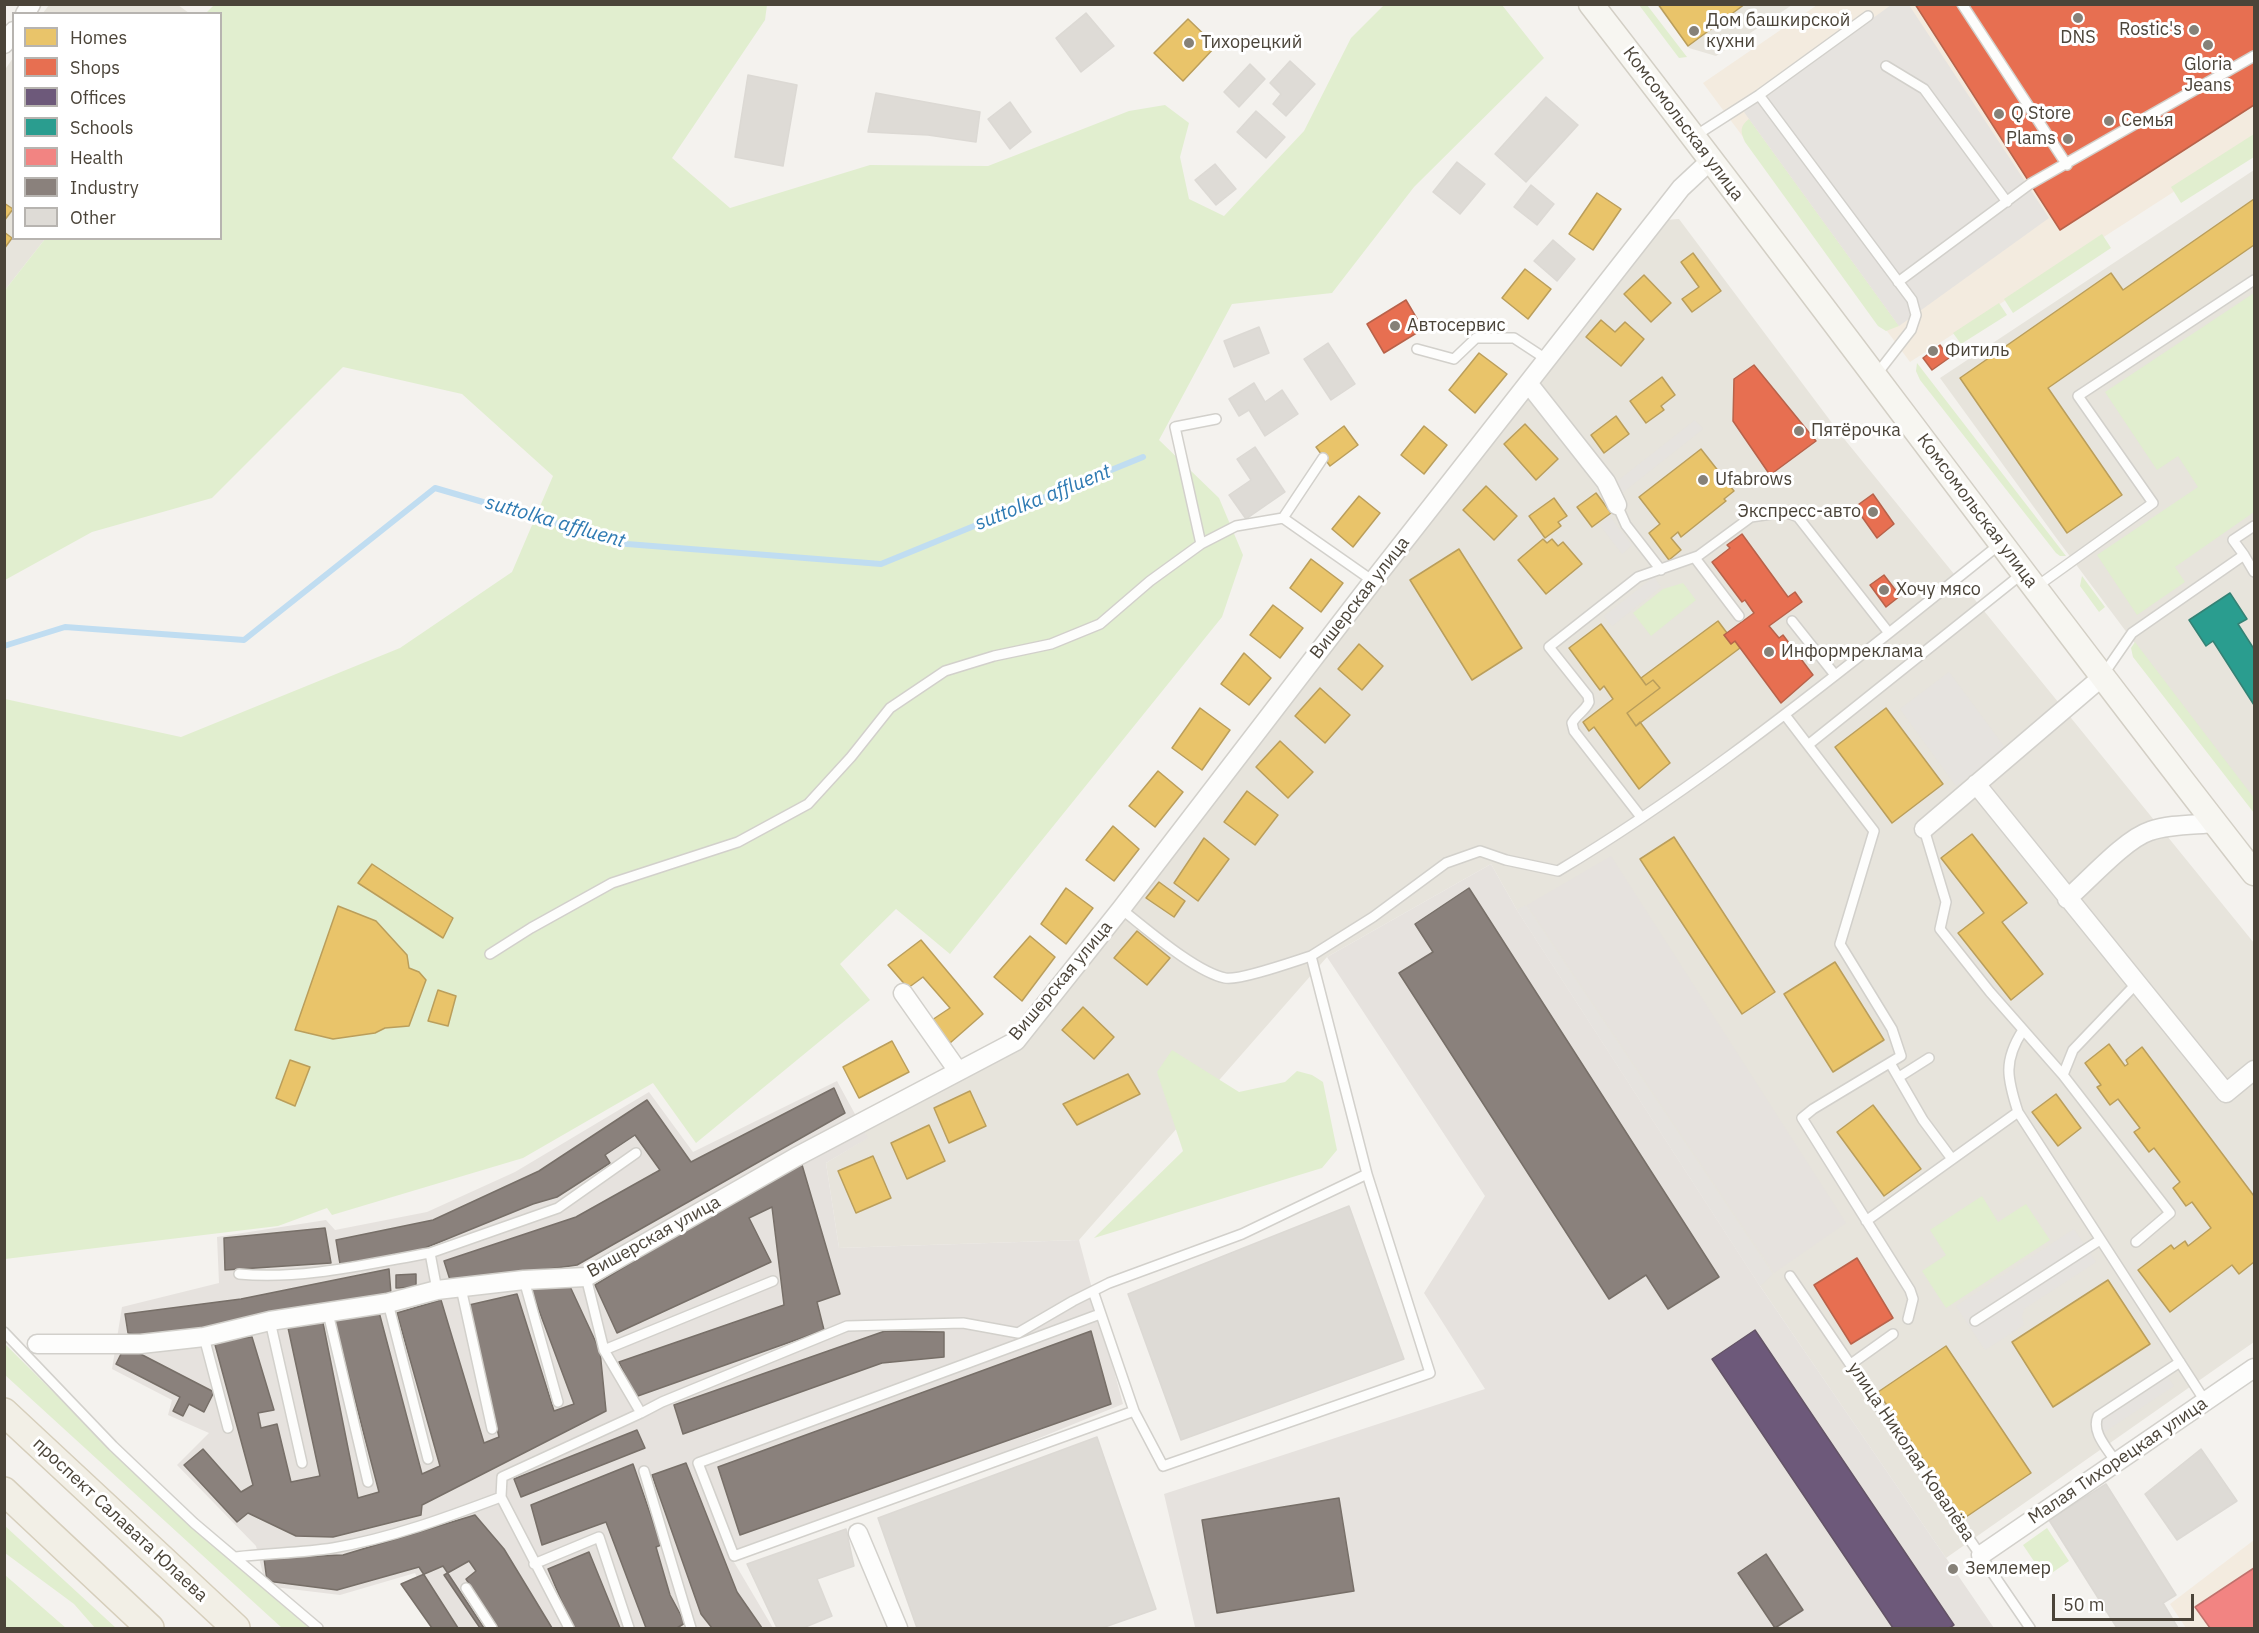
<!DOCTYPE html>
<meta charset="utf-8">
<style>
body{margin:0}
#map{position:relative;width:2259px;height:1633px;overflow:hidden;background:#f4f2ee;font-family:"IBM Plex Sans",sans-serif}
canvas{display:block}
.frame{position:absolute;inset:0;border:6px solid #4b4439;pointer-events:none}
.legend{position:absolute;left:12px;top:12px;width:210px;height:228px;box-sizing:border-box;background:#fff;border:2px solid #b7b4b0;margin:0;padding:8px 10px;list-style:none;font-size:18px;color:#4b4439}
.legend li{display:flex;align-items:center;gap:12px;height:30px}
.legend b{width:30px;border:2px solid #b7b4b0}
.scale{position:absolute;left:2052px;top:1594px;width:142px;height:27px;box-sizing:border-box;border:3px solid #4b4439;border-top:0;padding-left:8px;font-size:18px;line-height:21px;white-space:nowrap;color:#4b4439;-webkit-text-stroke:4px #fff;paint-order:stroke}
</style>
<div id="map">
<canvas width="2259" height="1633"></canvas>
<div class="frame"></div>
<ul class="legend">
<li><b style="height:16px;background:#e9c46a"></b>Homes</li>
<li><b style="height:16px;background:#e76f51"></b>Shops</li>
<li><b style="height:16px;background:#6d597a"></b>Offices</li>
<li><b style="height:16px;background:#2a9d8f"></b>Schools</li>
<li><b style="height:16px;background:#f28482"></b>Health</li>
<li><b style="height:16px;background:#8a817c"></b>Industry</li>
<li><b style="height:16px;background:#dedbd6"></b>Other</li>
</ul>
<div class="scale">50 m</div>
</div>
<script>
const g = document.querySelector('canvas').getContext('2d');
g.lineJoin = 'round';
function fill(path, color) {
  g.fillStyle = color;
  g.fill(path, 'evenodd');
}
function trace(path, color, width, dash) {
  g.strokeStyle = color;
  g.lineWidth = width;
  g.lineCap = dash ? 'butt' : 'round';
  g.setLineDash(dash || []);
  g.stroke(path);
}
function label(font, color, halo, rows, align = 'center') {
  g.font = font + ' "IBM Plex Sans",sans-serif';
  g.lineWidth = 6;
  g.setLineDash([]);
  g.textBaseline = 'middle';
  g.strokeStyle = halo;
  g.fillStyle = color;
  for (const [text, x, y, turn = 0] of rows) {
    g.save();
    g.translate(x, y);
    g.rotate((+turn || 0) * Math.PI / 180);
    g.textAlign = isNaN(turn) ? turn : align;
    if (halo) g.strokeText(text, 0, 0);
    g.fillText(text, 0, 0);
    g.restore();
  }
}
const residential = new Path2D(`
 M49,5H178L189,13H43Z
 M1657,5H1792L1716,56L1689,48Z
 M13,58L14,238L45,239L5,290L4,71Z
 M2254,170V803L2057,539L1940,378Z
 M1679,219L1841,435L2254,943V1342L1946,1558L1760,1286L1517,910L1491,864L1327,957L1079,1240L839,1248L826,1163L867,1138L862,1127L1013,1049L1664,220Z`);
const commercial = new Path2D(`
 M1817,5H2254V140L1910,362L1703,83Z
 M2254,1540V1628H2186L2170,1604Z`);
const industrial = new Path2D(`
 M1611,856L1846,1223L1774,1273L1527,905Z
 M1491,864L1517,910L1760,1286L1994,1628H1192L1195,1627L1164,1494L1485,1389L1424,1293L1485,1196L1327,957Z
 M837,1081L868,1138L826,1163L839,1248L1079,1240L1123,1404L734,1562L773,1628H444L415,1573L340,1595L266,1586L256,1546L177,1465L209,1433L168,1415L172,1400L112,1369L122,1307L219,1283L217,1237L326,1220L335,1230L427,1212L515,1172L649,1092L693,1152Z`);
const green = new Path2D(`
 M214,5H767L765,20L672,158L730,208L870,165L988,166L1129,111L1165,105L1189,123L1180,157L1189,199L1224,216L1304,131L1351,38L1384,5H1502L1544,58L1414,187L1332,293L1232,304L1159,440L1219,498L1243,555L1222,617L950,954L896,909L840,964L870,1000L696,1143L653,1083L523,1158L332,1215L327,1208L278,1226L5,1259V699L181,737L400,648L512,572L553,476L462,394L343,367L212,498L92,532L5,580V290L45,239L220,238V14L206,13Z
 M1639,5H1647L1687,57L1679,58Z
 M1749,119L1899,326L1886,331L1878,326L1745,142C1740,131 1740,126 1749,119Z
 M2254,134V157L2181,203L2171,187Z
 M2102,234L2111,248L2013,313L2004,299Z
 M2254,293V512L2175,567L2185,582L2137,615L2097,555L2198,487L2178,456L2157,470L2105,392Z
 M1999,303L2007,315L1961,344L1953,333Z
 M1917,363L2066,556H2060L2056,553L1920,380L1916,371Z
 M2082,576L2105,607L2099,612L2080,586Z
 M1683,583L1696,600L1651,636L1633,613L1663,589Z
 M2135,642L2254,798V813L2133,657L2131,648Z
 M1172,1050L1239,1092L1285,1082L1297,1071L1312,1075L1323,1082L1337,1150L1322,1168L1094,1238L1183,1151L1157,1072Z
 M1982,1196L1998,1222L2026,1204L2050,1240L1946,1308L1922,1271L1946,1255L1930,1230Z
 M4,1343L171,1509L309,1628H282L5,1375Z
 M4,1525L116,1628H95L74,1604L5,1553Z
 M2047,1528L2069,1561L2049,1575L2042,1573L2023,1545Z
 M5,1575L66,1628H5Z`);
const parking = new Path2D(`
 M1891,5H1909L2049,218L1899,326L1744,112Z
 M1695,420L1703,429L1622,493L1615,483Z
 M1610,517L1632,545L1622,554L1600,525Z
 M1654,577L1661,587L1612,626L1604,616Z
 M1949,672L2006,749L1956,786L1900,709Z
 M1526,905L1773,1274L1760,1286L1517,910Z
 M2074,1229L2096,1262L2024,1309L2022,1316L2024,1325L1985,1350L1956,1306Z
 M2168,1377L2174,1386L2103,1433L2097,1424Z`);
const homes = new Path2D(`
 M1658,4H1745L1688,46Z
 M1188,19L1216,46L1183,81L1154,53Z
 M1597,193L1621,209L1593,250L1569,234Z
 M2254,199V245L2048,388L2122,495L2067,533L1960,378L2111,273L2123,290Z
 M4,203L13,209L4,221Z
 M4,232L12,238L4,249Z
 M1693,253L1721,291L1692,312L1682,299L1699,287L1681,262Z
 M1525,269L1551,289L1528,319L1502,298Z
 M1644,275L1671,303L1651,322L1624,294Z
 M1601,320L1615,332L1625,322L1644,339L1621,366L1586,337Z
 M1479,353L1507,374L1475,413L1449,390Z
 M1662,377L1675,395L1661,406L1664,410L1646,423L1630,401Z
 M1616,416L1629,434L1604,453L1591,435Z
 M1525,424L1558,459L1536,480L1504,444Z
 M1344,426L1358,445L1330,466L1316,447Z
 M1424,426L1447,445L1424,474L1401,455Z
 M1701,449L1734,491L1724,499L1726,501L1681,537L1678,532L1671,538L1681,550L1669,560L1649,533L1660,524L1639,497Z
 M1486,486L1517,516L1494,540L1463,510Z
 M1596,493L1611,513L1592,527L1577,507Z
 M1359,496L1380,513L1353,547L1332,529Z
 M1554,498L1567,516L1558,522L1561,526L1545,538L1529,516Z
 M1543,539L1547,543L1552,539L1558,546L1563,542L1582,564L1546,594L1518,560Z
 M1459,549L1522,648L1472,680L1410,580Z
 M1311,559L1343,583L1321,612L1290,588Z
 M1273,605L1303,628L1280,658L1250,635Z
 M1718,621L1727,633L1724,635L1731,644L1735,641L1740,648L1636,726L1627,713L1660,688L1653,680L1646,685L1641,678Z
 M1601,624L1646,685L1653,680L1660,688L1627,713L1636,726L1640,722L1670,763L1639,789L1594,727L1589,731L1583,722L1613,699L1604,686L1600,690L1569,648Z
 M1359,644L1383,666L1362,690L1338,669Z
 M1244,653L1271,678L1249,705L1221,684Z
 M1320,688L1350,715L1325,743L1295,716Z
 M1200,708L1230,730L1202,770L1172,748Z
 M1886,708L1943,784L1892,823L1835,747Z
 M1280,741L1313,772L1288,798L1256,767Z
 M1158,771L1183,792L1155,827L1129,806Z
 M1247,791L1278,815L1255,845L1224,822Z
 M1113,826L1139,849L1114,881L1086,860Z
 M1972,834L2027,903L2002,922L2043,974L2011,1000L1958,933L1984,913L1941,858Z
 M1674,837L1775,992L1742,1014L1640,859Z
 M1204,838L1229,859L1198,901L1174,883Z
 M372,864L453,918L443,938L358,883Z
 M1159,882L1185,901L1174,917L1146,898Z
 M1066,888L1093,908L1066,944L1041,924Z
 M338,906L376,921L407,955L409,968L419,972L426,980L409,1026L385,1028L375,1033L333,1039L295,1030Z
 M1137,931L1170,958L1147,985L1114,958Z
 M1030,936L1055,957L1022,1001L994,977Z
 M921,940L983,1014L950,1043L932,1020L950,1008L923,977L908,988L888,965Z
 M1835,962L1884,1040L1833,1072L1784,994Z
 M438,990L456,996L448,1026L428,1021Z
 M1083,1007L1114,1037L1094,1059L1062,1030Z
 M892,1041L909,1072L859,1098L843,1067Z
 M2109,1044L2125,1066L2128,1064L2126,1060L2142,1047L2254,1196V1262L2239,1274L2232,1265L2170,1312L2138,1270L2171,1245L2174,1249L2185,1241L2188,1246L2211,1228L2192,1202L2186,1206L2173,1188L2180,1182L2154,1148L2149,1152L2134,1132L2140,1128L2118,1099L2110,1105L2097,1087L2101,1085L2085,1063Z
 M290,1060L310,1067L295,1106L276,1098Z
 M1128,1074L1140,1094L1077,1125L1063,1104Z
 M970,1091L986,1126L949,1143L934,1108Z
 M2056,1094L2081,1128L2058,1146L2032,1112Z
 M1873,1105L1921,1169L1884,1196L1837,1132Z
 M929,1125L945,1161L907,1179L891,1143Z
 M873,1156L891,1198L856,1213L838,1171Z
 M2108,1280L2150,1344L2053,1407L2012,1342Z
 M1946,1346L2031,1473L1963,1519L1878,1392Z`);
const shops = new Path2D(`
 M1915,4H2254V105L2060,230Z
 M1406,300L1423,329L1384,353L1367,324Z
 M1940,345L1949,358L1932,370L1923,358Z
 M1754,365L1816,441L1770,475L1733,421L1734,379Z
 M1873,494L1894,524L1877,538L1855,507Z
 M1742,534L1788,597L1795,592L1802,602L1769,626L1779,638L1783,635L1813,675L1781,703L1735,641L1731,644L1724,635L1754,613L1745,600L1742,602L1712,562L1730,548L1727,545Z
 M1884,575L1900,596L1886,607L1870,585Z
 M1857,1258L1893,1318L1851,1344L1814,1285Z`);
const offices = new Path2D(`
 M1755,1330L1954,1625L1949,1628H1893L1712,1359Z`);
const schools = new Path2D(`
 M2230,593L2247,619L2238,624L2254,649V705L2213,641L2206,646L2189,620Z`);
const health = new Path2D(`
 M2254,1568V1628H2210L2195,1607Z`);
const industry = new Path2D(`
 M1469,888L1719,1277L1668,1309L1646,1275L1609,1299L1399,973L1433,952L1415,924Z
 M834,1088L845,1113L577,1265L451,1283L444,1261L576,1217L660,1170L635,1135L605,1155L610,1163L557,1197L533,1204L415,1252L340,1264L336,1240L433,1220L539,1171L647,1100L691,1162Z
 M800,1158L840,1294L817,1302L824,1330L635,1397L619,1362L784,1305L772,1207L749,1218L771,1262L617,1333L595,1285Z
 M325,1228L331,1263L225,1270L224,1238Z
 M389,1269L391,1294L163,1338L128,1333L125,1314L241,1299Z
 M416,1274V1287L396,1288V1275Z
 M567,1280L600,1351L606,1411L422,1505L421,1515L333,1537L296,1536L248,1513L237,1522L184,1465L203,1449L241,1492L253,1485L214,1341L252,1337L274,1410L258,1413L261,1428L277,1424L291,1482L320,1476L287,1323L322,1318L358,1498L379,1492L334,1319L379,1312L422,1474L440,1466L397,1313L441,1300L484,1443L499,1437L469,1305L517,1294L554,1411L574,1404L531,1289Z
 M885,1331L944,1332V1357L882,1363L683,1434L674,1405Z
 M1091,1331L1111,1404L740,1535L718,1467Z
 M125,1346L214,1392L204,1412L189,1404L183,1416L173,1411L180,1397L116,1364Z
 M637,1430L645,1448L521,1497L514,1479Z
 M686,1463L737,1592L762,1628H712L701,1614L652,1475Z
 M633,1464L661,1545L656,1547L670,1595L685,1623L677,1628H646L606,1522L542,1545L531,1505Z
 M1339,1498L1354,1591L1217,1613L1202,1520Z
 M475,1515L504,1549L552,1628H498L466,1579L476,1571L469,1561L444,1575L480,1628H458L419,1567L337,1590L267,1581L264,1558L343,1555Z
 M589,1552L620,1628H573L548,1569Z
 M1766,1554L1803,1610L1775,1628L1738,1573Z
 M443,1566L484,1628H432L401,1584Z`);
const stream = new Path2D(`
 M4,646L65,627L244,640L435,488L627,544L881,564L1143,457`);
const building = new Path2D(`
 M1086,13L1114,46L1081,72L1056,38Z
 M1290,61L1315,84L1286,116L1273,104L1281,94L1270,83Z
 M1250,64L1265,79L1239,107L1224,92Z
 M748,75L797,85L783,166L735,157Z
 M876,93L980,112L976,142L928,135L868,132Z
 M1546,97L1578,125L1526,182L1495,154Z
 M1010,102L1031,132L1010,149L988,119Z
 M1256,111L1285,137L1266,158L1237,132Z
 M1457,162L1485,184L1460,214L1433,192Z
 M1215,164L1236,189L1216,205L1195,180Z
 M1531,185L1554,204L1537,225L1514,207Z
 M1553,240L1575,259L1557,281L1534,261Z
 M1259,327L1269,353L1234,367L1224,341Z
 M1328,343L1355,384L1331,400L1304,359Z
 M1254,383L1265,402L1282,390L1298,414L1265,436L1249,410L1239,416L1229,399Z
 M1255,447L1285,492L1246,519L1229,495L1251,480L1237,459Z
 M1349,1206L1404,1359L1181,1440L1128,1294Z
 M1097,1437L1156,1609L1102,1628H917L878,1518Z
 M2201,1449L2237,1501L2177,1540L2145,1494Z
 M2106,1484L2176,1595L2163,1603L2178,1628H2117L2049,1520Z
 M846,1529L854,1566L817,1579L832,1616L803,1628H777L747,1564Z`);
const lane = new Path2D(`
 M1962,4L2067,165
 M1886,66L1924,89L2007,202
 M1759,95L1912,300L1916,315L1911,330L1876,375
 M1695,136L1759,95L1868,16
 M1898,282L2030,184L2254,56
 M1417,349L1454,359L1476,338H1514L1546,359
 M1323,458L1283,518L1373,581
 M1617,505L1626,525L1661,570
 M1201,544L1175,427L1216,419
 M2244,555L2233,540L2254,526
 M1695,558L1739,616
 M2036,587L2153,503L2078,396L2254,280
 M1792,621L1835,675
 M2103,675L2132,633L2244,555L2254,572
 M1785,715L1808,745L2023,573
 M1808,745L1874,831L1840,944L1892,1029L1901,1056L1813,1109L1802,1118L1910,1290L1913,1299L1908,1319
 M1641,817L1574,731L1572,723C1577,714 1585,711 1589,702L1588,696L1549,647L1638,577L1698,556L1751,517L1785,512L1798,517L1889,633L2000,544
 M1924,829L1946,902L1940,929L1990,992L2063,1075
 M1121,909C1147,929 1194,971 1225,978C1239,981 1295,961 1311,956
 M490,954L531,928L612,883L738,842L808,804L851,757L890,708L945,671L994,656L1051,644L1100,624L1150,581L1201,544L1236,526L1283,518
 M2136,984L2073,1050L2063,1075L2170,1213L2136,1242
 M2023,1030C2003,1061 2007,1078 2018,1112L2205,1401
 M1890,1063L1923,1120L1952,1159
 M1899,1077L1929,1058
 M1866,1221L2018,1112
 M430,1253L558,1208L636,1153
 M239,1274C302,1280 367,1264 430,1253L437,1290
 M1790,1276L2030,1628
 M586,1277L604,1350L641,1413L662,1402L847,1326L963,1323L1018,1333L1073,1301L1109,1283L1242,1234L1367,1174L1311,956L1373,917L1446,863L1480,851L1506,860L1558,871C1675,801 1783,717 1889,633
 M524,1280L558,1402
 M461,1288L492,1429
 M1093,1291L1134,1411L734,1556L698,1463L1100,1314
 M388,1303L428,1459
 M328,1313L368,1482
 M270,1321L302,1463
 M1975,1321L2100,1240
 M4,1332L113,1446L194,1523L318,1628
 M204,1337L228,1428
 M604,1350L773,1281
 M1851,1364L1893,1334
 M1134,1411L1163,1466L1430,1373L1367,1174
 M2116,1462C2107,1448 2091,1432 2098,1416L2180,1362
 M644,1471L691,1628
 M236,1557C268,1553 301,1553 333,1548C391,1538 445,1518 501,1497
 M534,1564L599,1537L629,1628
 M466,1588L492,1628
 M569,1628L501,1497L502,1477L641,1413`);
const street = new Path2D(`
 M25,14L31,4
 M4,44L14,31
 M1528,383L1606,482L1617,505
 M1976,784L2226,1093L2254,1070
 M1924,829L2102,677
 M2067,899C2088,881 2125,839 2150,831C2170,824 2194,825 2215,823
 M903,993L958,1071
 M37,1344H141L204,1337L270,1321L388,1303L437,1290L524,1280L586,1277L796,1157L1016,1041L1121,909L1373,581L1681,188L1711,160
 M858,1533L898,1628
 M1981,1555L2254,1368`);
const secondary = new Path2D(`
 M1591,4C1815,292 2030,587 2254,873`);
const primary = new Path2D(`
 M4,1412L236,1628
 M4,1491L150,1628`);
const markers = [
 [2078,18,6,"#868178"],
 [2194,30,6,"#868178"],
 [1694,31,6,"#868178"],
 [1189,43,6,"#868178"],
 [2208,45,6,"#868178"],
 [1999,114,6,"#868178"],
 [2109,121,6,"#868178"],
 [2068,139,6,"#868178"],
 [1395,326,6,"#868178"],
 [1933,351,6,"#868178"],
 [1799,431,6,"#868178"],
 [1703,480,6,"#868178"],
 [1873,512,6,"#868178"],
 [1884,590,6,"#868178"],
 [1769,652,6,"#868178"],
 [1953,1569,6,"#868178"]
];
const poiNames = [
 ["Дом башкирской",1706,21],
 ["кухни",1706,42],
 ["Rostic's",2182,30,"right"],
 ["DNS",2078,38,"center"],
 ["Тихорецкий",1201,43],
 ["Gloria",2208,65,"center"],
 ["Jeans",2208,86,"center"],
 ["Q Store",2011,114],
 ["Семья",2121,121],
 ["Plams",2056,139,"right"],
 ["Автосервис",1407,326],
 ["Фитиль",1945,351],
 ["Пятёрочка",1811,431],
 ["Ufabrows",1715,480],
 ["Экспресс-авто",1861,512,"right"],
 ["Хочу мясо",1896,590],
 ["Информреклама",1781,652],
 ["Землемер",1965,1569]
];
const streetNames = [
 ["Комсомольская улица",1683,124,53],
 ["Комсомольская улица",1977,511,53],
 ["Вишерская улица",1360,598,-52],
 ["Вишерская улица",1061,981,-50],
 ["Вишерская улица",654,1237,-29],
 ["улица Николая Ковалёва",1911,1452,56],
 ["Малая Тихорецкая улица",2118,1461,-34],
 ["проспект Салавата Юлаева",120,1520,43]
];
const waterNames = [
 ["suttolka affluent",1043,498,-22],
 ["suttolka affluent",555,522,16]
];
fill(residential, '#e7e4dc');
fill(commercial, '#f3ebdf');
fill(industrial, '#e6e2de');
fill(green, '#e1eecf');
fill(parking, '#e6e3df');
fill(homes, '#e9c46a');
trace(homes, '#ba9e5b', 1.5);
fill(shops, '#e76f51');
trace(shops, '#b8624a', 1.5);
fill(offices, '#6d597a');
trace(offices, '#635366', 1.5);
fill(schools, '#2a9d8f');
trace(schools, '#348275', 1.5);
fill(health, '#f28482');
trace(health, '#c0716c', 1.5);
fill(industry, '#8a817c');
trace(industry, '#776f68', 1.5);
trace(stream, '#c0ddf1', 6);
fill(building, '#dedbd6');
trace(building, '#dcd9d4', 1.5);
trace(lane, '#d2d0cb', 12);
trace(street, '#d2d0cb', 21);
trace(secondary, '#d3cfc5', 27);
trace(primary, '#d6cebb', 30);
trace(lane, '#fdfdfc', 9);
trace(street, '#fdfdfc', 18);
trace(secondary, '#f7f6f1', 24);
trace(primary, '#f2efe6', 27);
for (const [x, y, r, color] of markers) {
  const dot = new Path2D();
  dot.arc(x, y, r, 0, 2 * Math.PI);
  g.fillStyle = color;
  g.fill(dot);
  trace(dot, '#fff', 2);
}
label('18px', '#4b4439', '#fff', poiNames, 'left');
label('18px', '#4b4439', '#fff', streetNames);
label('italic 20px', '#2e7ab2', '#fff', waterNames);
</script>
